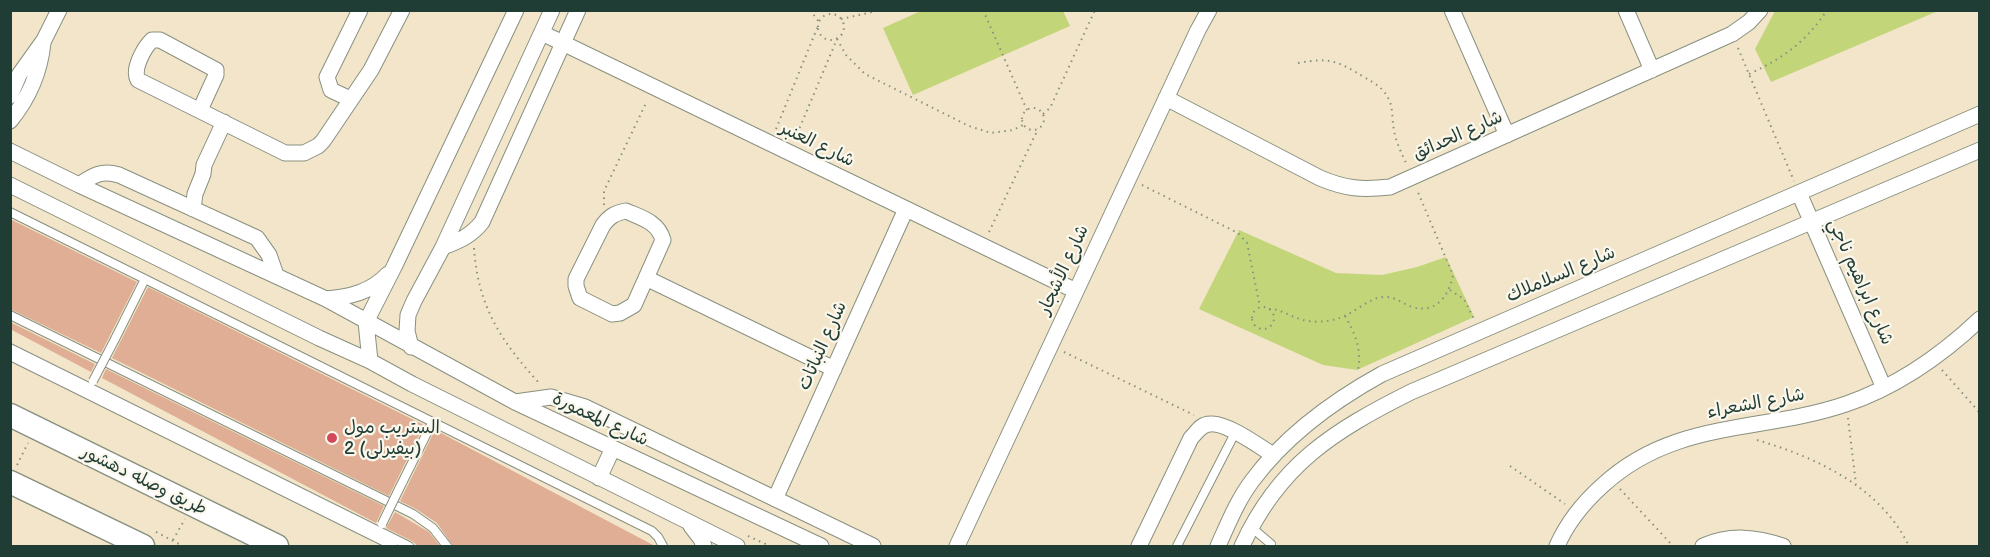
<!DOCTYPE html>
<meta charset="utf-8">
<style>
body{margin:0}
#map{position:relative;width:1990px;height:557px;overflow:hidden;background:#f2e5ca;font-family:"Balsamiq Sans",sans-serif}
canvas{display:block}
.frame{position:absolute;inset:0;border:12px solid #1f3d34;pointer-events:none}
</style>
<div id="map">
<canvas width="1990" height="557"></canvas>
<div class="frame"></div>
</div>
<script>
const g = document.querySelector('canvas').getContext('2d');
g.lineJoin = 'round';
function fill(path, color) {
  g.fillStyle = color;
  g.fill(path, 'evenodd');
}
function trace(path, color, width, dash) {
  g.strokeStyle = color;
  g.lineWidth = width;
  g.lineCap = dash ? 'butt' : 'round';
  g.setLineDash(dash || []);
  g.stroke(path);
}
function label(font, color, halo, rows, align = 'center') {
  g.font = font + ' "Balsamiq Sans","Playpen Sans Arabic",sans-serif';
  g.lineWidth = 4.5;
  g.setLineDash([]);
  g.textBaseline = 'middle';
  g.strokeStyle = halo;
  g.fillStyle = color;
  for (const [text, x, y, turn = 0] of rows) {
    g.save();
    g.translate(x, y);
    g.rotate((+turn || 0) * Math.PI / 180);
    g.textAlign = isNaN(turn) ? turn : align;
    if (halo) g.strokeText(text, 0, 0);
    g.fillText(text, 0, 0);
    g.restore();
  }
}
const green = new Path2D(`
 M923,10L1063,11L1070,26L913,95L883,28Z
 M1775,11V10L1938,11L1771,82L1755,49Z
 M1239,230L1336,273L1382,275L1417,267L1446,257L1474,317L1357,370L1323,365L1199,309Z`);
const building = new Path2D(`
 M10,219L137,282L101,353L10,309Z
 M148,287L424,425L389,496L112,358Z
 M10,322L95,364L91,372L10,329Z
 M106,369L384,506L376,523L102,378Z
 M435,430L439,432L655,546H453L437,523L416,509L400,501Z
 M395,512L429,532L440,546H418L412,541L386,528Z`);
const path = new Path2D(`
 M810,10L819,22
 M983,10L1027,110
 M818 27a13 13 0 1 1 26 0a13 13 0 1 1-26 0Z
 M841,19L881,10
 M837,39L846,55L865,74L969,126L991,133L1013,130L1023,125
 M1738,48L1794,181
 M1298,63C1331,57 1337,61 1364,77C1376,84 1385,89 1390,102C1393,111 1392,121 1394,130C1396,143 1402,154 1407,165
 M1749,74C1782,59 1807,41 1827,10
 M1022 119a11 11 0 1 1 22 0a11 11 0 1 1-22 0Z
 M1043,114L1050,108L1095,10
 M776,129L818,26
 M795,139L837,39
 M1142,185L1238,233L1247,243L1260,307
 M604,205V191L647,101
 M989,232L1038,129
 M474,248C478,307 501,341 539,383
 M1450,290L1464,299L1474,319
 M1252 318a11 11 0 1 1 22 0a11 11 0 1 1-22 0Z
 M1269,309C1281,309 1289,316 1300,319C1311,323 1325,322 1336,319C1354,315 1369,296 1386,297C1396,297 1403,304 1412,307C1436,314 1449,296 1453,275L1417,190
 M1345,316C1355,333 1362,350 1358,370
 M1064,352L1194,415
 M1942,370L1980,413
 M1848,418L1856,484
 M1757,440C1818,458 1880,487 1909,546
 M17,465L28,443
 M1510,466L1565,504
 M1620,489L1673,546
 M156,532L183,546
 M748,536L770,546
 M173,540L185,519`);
const service = new Path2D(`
 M10,212L652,531L658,537L663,546
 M10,315L413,514L433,528L447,546
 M115,339L145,279
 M10,348L409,546
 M10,356L393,546
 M399,489L432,423
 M1251,527L1271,544
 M1177,546L1235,433`);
const minor = new Path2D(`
 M1452,10L1507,135
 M1626,10L1652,70
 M542,33L1076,291
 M10,96L19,75L44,40L59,10
 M1166,98L1320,178C1346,189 1362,190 1390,187L1732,34L1749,22L1760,10
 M350,99L331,90L327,77L360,10
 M200,110L216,75V70L160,40H152C144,48 132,69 138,80L285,153H304L318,146L323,141L371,70L402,10
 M10,121C29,98 40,72 43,43
 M10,151L79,185L326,299L515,402L821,546
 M10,185L319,338L370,361L412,384L737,546
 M79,185C93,175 102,170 119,175L257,238L269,255L276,275
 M1799,193L1884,388
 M193,209L195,194L203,174L204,165L224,122
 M626,211C642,218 658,222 663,240L634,305L620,313L612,314L580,298L576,286V279L603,225C610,216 615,213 626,211Z
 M443,247C459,241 471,236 482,222L578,10
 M646,278L834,369
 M326,299C350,297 371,292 388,274
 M411,347L407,331L408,315L414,301L443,247L552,10
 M370,361L366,322L394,267L516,10
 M515,402L551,397L585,407L873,546
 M599,478L613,448
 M775,499L906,209
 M691,526L701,539L704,546
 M957,546L1198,30L1209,10
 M1139,546L1191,438C1197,432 1201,424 1210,424C1226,422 1259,446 1273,455
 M1218,546C1228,524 1237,501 1252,481C1286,435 1333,401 1382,374L1980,114
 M1242,546C1279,465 1333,431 1411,392L1980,150
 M1557,546C1567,523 1584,502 1603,485C1675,419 1761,433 1846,404C1896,387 1942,355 1980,319
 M1703,546C1730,534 1756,537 1783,546`);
const primary = new Path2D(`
 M10,415L277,546
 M10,482L143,546`);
const serviceBridge = new Path2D(`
 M93,381L115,339
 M382,524L399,489`);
const markers = [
 [332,438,6,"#d1495b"]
];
const streetNames = [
 ["شارع الحدائق",1458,136,-24],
 ["شارع العنبر",817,145,26],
 ["شارع الأشجار",1064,270,-65],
 ["شارع السلاملاك",1561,275,-23],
 ["شارع ابراهيم ناجي",1860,282,66],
 ["شارع النباتات",823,346,-66],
 ["شارع الشعراء",1756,404,-11],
 ["شارع المعمورة",600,420,25],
 ["طريق وصله دهشور",144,481,26]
];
const poiNames = [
 ["الستريب مول",344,428],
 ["2 (بيفيرلى)",344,449]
];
fill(green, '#c2d679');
fill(building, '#dfae94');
trace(service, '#88917f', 10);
trace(minor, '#88917f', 17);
trace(primary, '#88917f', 25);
trace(path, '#88917f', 2, [1.5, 4.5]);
trace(service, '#fff', 8);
trace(minor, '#fff', 15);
trace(primary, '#fff', 22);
trace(serviceBridge, '#88917f', 10, []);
trace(serviceBridge, '#fff', 8);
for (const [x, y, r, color] of markers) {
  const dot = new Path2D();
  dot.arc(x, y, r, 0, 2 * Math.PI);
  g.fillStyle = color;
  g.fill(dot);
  trace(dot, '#fbf7ec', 2);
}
label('18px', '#1f3d34', '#fbf7ec', streetNames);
label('18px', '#1f3d34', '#fbf7ec', poiNames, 'left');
</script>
